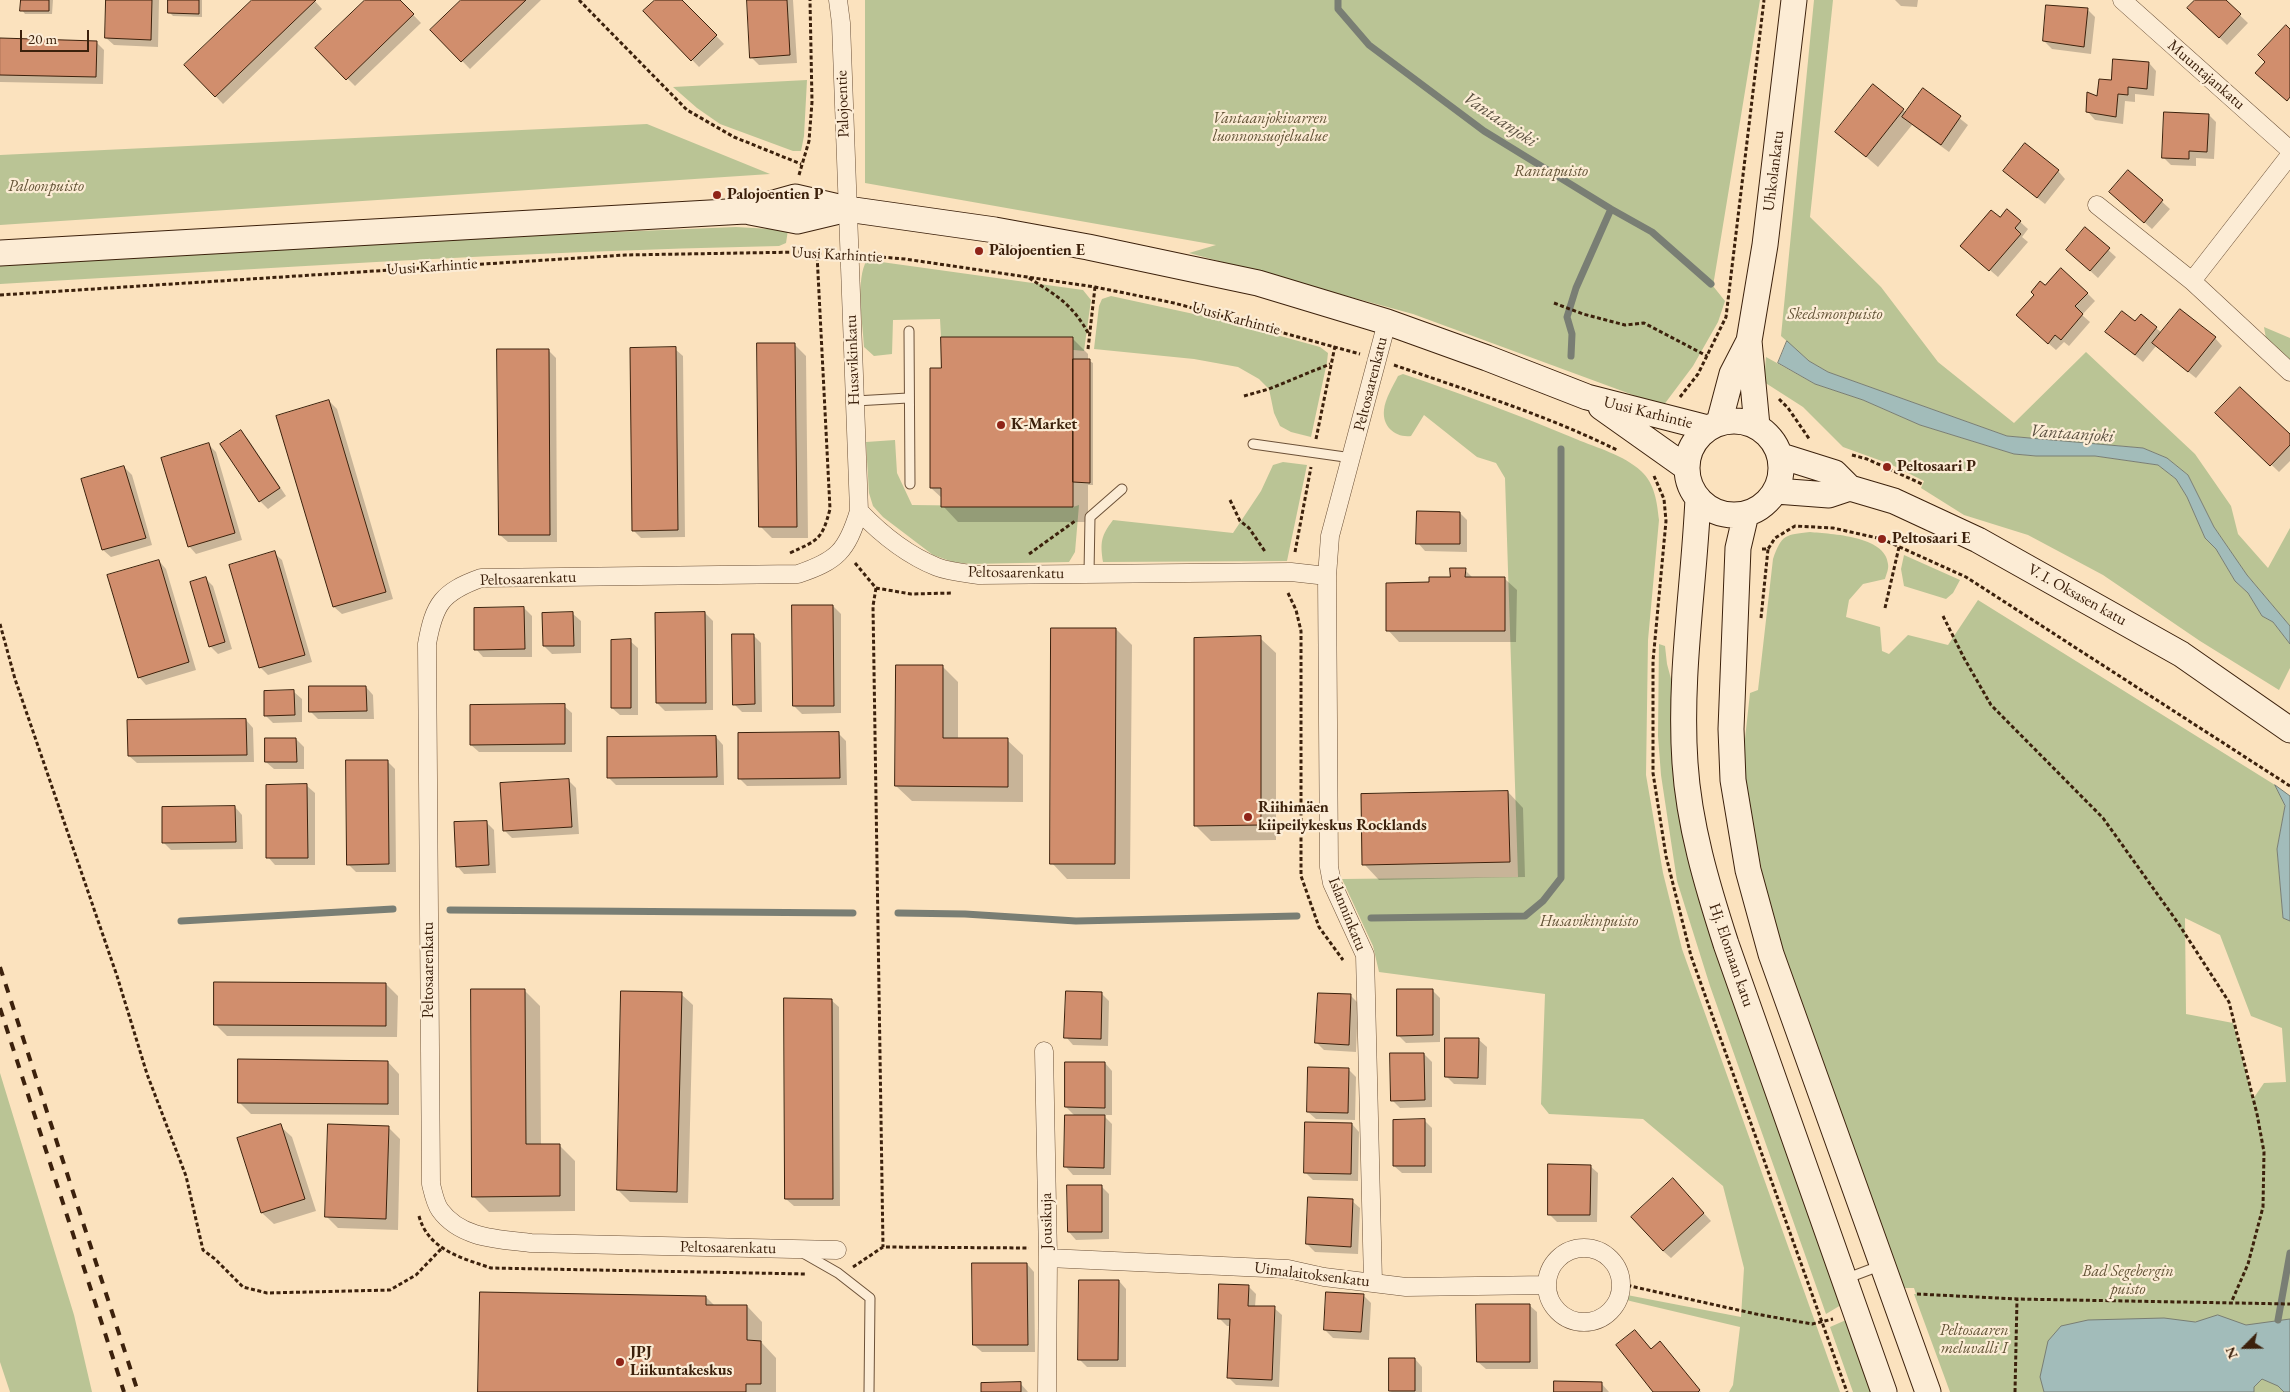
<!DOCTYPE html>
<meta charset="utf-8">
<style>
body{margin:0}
#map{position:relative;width:2290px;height:1392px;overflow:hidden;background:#fbe2be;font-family:"EB Garamond",serif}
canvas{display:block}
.north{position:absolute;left:2220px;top:1322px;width:50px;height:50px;-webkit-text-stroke:4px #fcecd5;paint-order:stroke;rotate:247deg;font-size:14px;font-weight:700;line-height:20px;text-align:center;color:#3c210c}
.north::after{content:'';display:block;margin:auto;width:18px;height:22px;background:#3c210c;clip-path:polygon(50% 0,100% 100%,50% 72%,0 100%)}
.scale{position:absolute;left:20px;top:30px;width:69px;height:22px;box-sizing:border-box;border:2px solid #3c210c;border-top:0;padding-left:6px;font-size:15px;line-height:18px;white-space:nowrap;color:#3c210c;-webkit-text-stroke:4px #fcecd5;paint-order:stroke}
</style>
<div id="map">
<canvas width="2290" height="1392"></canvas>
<div class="north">N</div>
<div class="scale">20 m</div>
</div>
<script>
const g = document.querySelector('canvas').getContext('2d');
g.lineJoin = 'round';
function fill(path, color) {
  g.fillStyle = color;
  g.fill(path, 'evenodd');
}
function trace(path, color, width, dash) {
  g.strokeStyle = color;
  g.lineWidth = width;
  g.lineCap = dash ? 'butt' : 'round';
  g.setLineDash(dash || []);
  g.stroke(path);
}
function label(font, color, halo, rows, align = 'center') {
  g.font = font + ' "EB Garamond",serif';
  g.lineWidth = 4.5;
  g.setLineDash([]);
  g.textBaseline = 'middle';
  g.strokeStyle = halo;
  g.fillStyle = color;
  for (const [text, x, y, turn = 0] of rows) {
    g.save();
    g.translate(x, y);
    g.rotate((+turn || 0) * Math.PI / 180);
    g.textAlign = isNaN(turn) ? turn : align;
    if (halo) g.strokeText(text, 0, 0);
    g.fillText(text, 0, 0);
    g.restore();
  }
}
const green = new Path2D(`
 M865,0H1760L1713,286L1725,301L1718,322L1693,366L1663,406L1413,314L1189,253L1216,245L865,183Z
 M1814,0H1833L1810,217L1881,287L1938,362L2014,423L2086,352L2195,454L2231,506L2238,534L2268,568L2290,528V626L2247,575L2214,527L2188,475L2167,458L2143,448L2007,436L1828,372L1809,361L1781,336Z
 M807,80L804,136L801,151H793L720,124L697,108L673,87Z
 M647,124L770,174L0,225V155Z
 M736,227L788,230L786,243L779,246C519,251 260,269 0,284V266L420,240Z
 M867,260L1083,290L1091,300L1084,351L941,337L940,319L893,320L892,354L874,356L864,347C863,324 855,279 867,260Z
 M1111,296L1226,321L1320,347L1328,353L1327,362L1311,437L1291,432L1280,426L1274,413L1269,389L1259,379L1238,367L1194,359L1094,349L1099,306L1102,299Z
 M2264,327L2290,338V380L2270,362Z
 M1766,357L1815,384L1863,400L1920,425L2014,454L2036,456H2095L2158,465L2176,479L2187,497L2205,538L2216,549L2235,581L2248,593L2262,616L2273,622L2290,644V668L2279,690L2200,641L2103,575L2028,535L1964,515L1921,488L1924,481L1890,464L1843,447L1803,407L1764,382Z
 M1403,374C1462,394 1519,415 1576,439C1597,448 1624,455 1641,471C1655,484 1657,502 1659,520L1648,640L1646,775L1663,873L1682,949L1840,1392H1729L1733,1385L1740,1327L1626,1300L1627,1295L1741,1317L1744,1268L1723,1186L1643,1119L1549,1114L1541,1104L1545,994L1379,972L1373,946L1342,879L1518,877L1505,478L1496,463L1477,457L1424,415L1411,436C1396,438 1382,427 1384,410C1385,399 1393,386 1398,376Z
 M895,440L897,473L912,505L1073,507L1079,505L1075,552L1069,562L971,564L953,562L933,555L883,517L873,506L869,493L866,442Z
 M1283,462L1307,465L1287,561L1103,562C1100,542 1101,536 1113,520L1233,533L1261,491L1273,465Z
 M1810,532C1831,534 1886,536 1888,564C1889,569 1886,575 1885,579L1863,584L1849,600L1846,617L1880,627L1882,651L1889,654L1908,635L1948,645L1978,600L2275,785L2285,806L2277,849L2283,918L2290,921V1392H1950L1914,1294H1916L1914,1288H1904L1897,1268L1783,949L1766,893L1745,783L1743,757L1750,693L1758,690L1773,559C1782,534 1785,535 1810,532ZM2185,918L2220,935L2251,1016L2282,1028L2286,1082L2264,1083L2253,1099L2233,1023L2186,1014Z
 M1904,555L1960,580L1953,593L1946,599L1904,586L1901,569Z
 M1659,644L1665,646L1667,664L1674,690L1713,943L1841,1305L1826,1314L1710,986L1677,881L1661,775L1658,736Z
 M0,1073L74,1315L92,1392H10L0,1362Z
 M1846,1320L1871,1392H1853L1830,1327Z`);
const water = new Path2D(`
 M1787,341L1809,361L1828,372L2007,436L2143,448L2167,458L2188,475L2214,527L2247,575L2290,626V644L2273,622L2262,616L2248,593L2235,581L2216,549L2205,538L2187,497L2176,479L2158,465L2095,456H2036L2014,454L1920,425L1863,400L1815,384L1778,363Z
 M2275,785L2290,796V921L2283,918L2277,849L2285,806Z
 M2218,1315L2246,1325L2290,1319V1392H2284L2278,1386L2262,1379L2254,1387V1392H2044L2040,1377L2048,1341L2061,1326L2088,1320L2164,1318L2195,1322Z`);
const shadow = new Path2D(`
 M22,0H53L52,14H25L22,10Z
 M107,0H159L158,47L114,45L106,38Z
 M169,0H202V17L173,16L169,12Z
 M254,0H314L322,9L223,104L186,65Z
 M367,0H399L421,23L355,86L317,48Z
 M463,0H541L470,69L432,30Z
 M657,0H681L724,44L699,67L645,11Z
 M748,0H793L797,63L759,65L751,57Z
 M1895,0H1918L1917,7L1901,6Z
 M2196,0H2224L2248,23L2227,45L2189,8Z
 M2087,9L2095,17L2091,54L2052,49L2044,41Z
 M0,40L96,42L104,50L103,84L0,82Z
 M2149,63L2156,71L2154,96L2135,94V102L2125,101L2123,124L2095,120L2088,112L2112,81Z
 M1924,90L1968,125L1949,152L1912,125L1878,167L1837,132L1903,110L1907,113Z
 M2209,115L2216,122L2214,159L2196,158V166L2171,165L2163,157Z
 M2058,171L2065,179L2045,204L2012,178Z
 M2128,171L2170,209L2152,229L2118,199Z
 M2008,211L2028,229L2022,237L2028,242L1998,277L1970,253Z
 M2085,229L2116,257L2098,278L2075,257Z
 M2045,287L2087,293L2095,301L2082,315L2090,322L2069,346L2064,342L2056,350L2025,323Z
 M2141,316L2162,333L2215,338L2222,346L2196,378L2156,346L2143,362L2107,332L2136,323Z
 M1072,338L1088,354V360L1093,363V485H1088V522H958L943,506V499L931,488L942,369Z
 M794,344L806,356L808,538H772L760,526Z
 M675,349L683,356L685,537L641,538L633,530Z
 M548,350L556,358L557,542H508L500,535Z
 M329,401L337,409L393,599L342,614L334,607L278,417Z
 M2217,413L2290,436V461L2279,472Z
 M240,432L248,439L286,496L268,509L260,501Z
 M209,445L216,452L242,540L196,554L189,546Z
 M124,467L132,475L152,545L111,557L103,550L82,480Z
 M1460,513L1467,520V552L1425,551L1418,543Z
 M274,553L282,560L312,662L268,675L260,667Z
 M159,561L166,569L196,670L146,685L139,677Z
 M1465,570L1474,579H1505L1517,590L1516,642H1399L1388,630L1430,584L1452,579Z
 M206,579L213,586L232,649L218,654L210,646Z
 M833,606L841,614V713L802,714L794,706Z
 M524,608L532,616V657H483L476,649Z
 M705,613L713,621V710L665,711L657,703Z
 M573,614L581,621V653L552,654L544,646Z
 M1116,629L1132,645L1130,879H1067L1052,863Z
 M753,635L761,643L762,712H742L734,704Z
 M1260,638L1276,653V840L1211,841L1196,826Z
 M630,641L638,648V715H620L612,708Z
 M942,666L958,682V739L1007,740L1023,755V802L912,801L896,786Z
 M366,687L373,695L374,719H318L310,711Z
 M294,692L302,699V722L273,723L265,715Z
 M564,706L572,713V752H479L471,745Z
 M246,720L253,728L254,762L137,763L129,756Z
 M839,734L846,741L847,785L747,786L739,778Z
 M716,737L723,745L724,785H616L609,778Z
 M296,739L304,747V769H274L266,762Z
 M387,761L395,769L396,872H356L348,864Z
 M568,780L576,788L579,834L512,838L504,830Z
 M307,786L315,793V865H275L268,857Z
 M1508,792L1523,808L1525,877L1379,880L1364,864Z
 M235,807L242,815L243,849L171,850L163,842Z
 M486,822L494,830L496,873L464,874L457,866Z
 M386,984L398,996L397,1037L227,1036L215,1024Z
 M524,990L540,1006L541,1145H559L575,1161V1211L489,1212L473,1196Z
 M1432,990L1440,998V1042L1406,1043L1398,1035Z
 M681,994L693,1005L688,1203L630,1202L618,1190Z
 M1102,994L1109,1001L1108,1046L1073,1045L1066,1037Z
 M1350,995L1358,1003L1356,1052L1324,1050L1317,1043Z
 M831,1000L839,1007L840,1206H794L786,1199Z
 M1447,1039L1479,1040L1487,1047L1486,1085L1454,1084L1446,1076Z
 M1424,1054L1432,1062V1107L1400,1108L1392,1100Z
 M388,1062L399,1074V1115L251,1114L239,1102Z
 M1105,1063L1112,1071V1115H1103L1112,1124L1111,1175H1073L1066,1167L1075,1116L1066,1107Z
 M1348,1069L1356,1077L1355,1120L1316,1119L1308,1112Z
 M1425,1121L1432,1128V1173H1402L1394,1166Z
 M1352,1124L1359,1132L1358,1181L1313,1180L1306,1173Z
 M280,1126L292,1137L316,1211L274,1224L262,1213L239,1139Z
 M388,1127L400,1139L398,1230L338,1228L326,1216Z
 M1590,1166L1598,1173L1597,1222H1557L1549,1214Z
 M1101,1186L1109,1194V1239L1076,1240L1069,1232Z
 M1680,1187L1711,1221L1671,1258L1663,1251Z
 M1352,1201L1360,1208L1358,1254L1315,1252L1307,1244Z
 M1027,1264L1034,1272L1035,1352H982L974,1345Z
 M1119,1281L1126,1289V1367H1087L1079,1359Z
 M1248,1286L1256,1294L1255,1307L1274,1308L1282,1315L1279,1387L1236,1385L1229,1378L1231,1326H1227L1219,1318Z
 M1363,1295L1371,1303L1369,1340L1333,1338L1325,1330Z
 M706,1297L715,1306H747L762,1322V1343L776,1358V1392H480Z
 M1529,1305L1537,1312L1538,1369H1486L1478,1362Z
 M1635,1331L1652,1350L1660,1343L1701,1392H1655Z
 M1415,1359L1422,1367V1392H1392L1390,1391Z
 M1020,1383L1028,1392H983Z
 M1601,1383L1609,1392H1556Z`);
const stream = new Path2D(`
 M1338,0V9L1369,45L1484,131L1611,209L1652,232L1711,284
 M1571,356L1572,334L1567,317L1576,288L1611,209
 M450,910L853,913
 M898,913L965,914L1076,921L1297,916
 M1371,918L1525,916L1543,901L1561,878V449
 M181,921L393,909
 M2278,1320L2290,1253`);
const building = new Path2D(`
 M21,0H49V11H20Z
 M106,0H152L151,40L105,38Z
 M168,0H199V14L168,13Z
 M252,0H316L215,97L184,65Z
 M365,0H400L414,14L346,80L315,48Z
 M461,0H526L461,62L430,30Z
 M655,0H682L717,35L691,61L643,11Z
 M747,0H787L790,55L750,58Z
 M2195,0H2226L2241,14L2219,38L2187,8Z
 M2046,5L2088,8L2084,47L2043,41Z
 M2286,25L2290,29V97L2287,101L2255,73L2265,62L2258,55Z
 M0,38L97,41L96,77L0,75Z
 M2113,59L2149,62L2147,89L2128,87V95L2118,94L2116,117L2086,112L2087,92L2097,96L2099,79L2111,80Z
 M1873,84L1904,109L1866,157L1835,132Z
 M1923,88L1961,116L1941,145L1902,117Z
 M2164,112L2209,114L2207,152L2189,151V159L2162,158Z
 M2025,143L2059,170L2037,198L2003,171Z
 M2128,170L2163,200L2144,223L2109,192Z
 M2007,209L2021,221L2015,228L2021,234L1989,271L1960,246L1991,210L2000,217Z
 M2085,227L2110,248L2090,271L2066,250Z
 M2061,268L2088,293L2075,306L2083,314L2061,340L2055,335L2048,344L2016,315L2034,295L2031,292L2040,281L2045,285Z
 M2180,309L2216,337L2188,372L2152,343Z
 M2122,311L2135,321L2141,314L2157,327L2135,355L2105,332Z
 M941,337H1073V507H941V488H930V368H941Z
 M757,343H795L797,527H759Z
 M676,347L678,530L632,531L630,348Z
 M497,349H549L550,535H499Z
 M1073,359H1090V483L1073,482Z
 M2240,387L2290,434V445L2270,466L2215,413Z
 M329,400L386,592L333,607L276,416Z
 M241,430L280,488L259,502L220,444Z
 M209,443L235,533L188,547L161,458Z
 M124,466L146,538L102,550L81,479Z
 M1417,511L1460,512V544H1416Z
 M275,551L305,655L259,668L229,565Z
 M159,560L189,662L138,678L107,575Z
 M1450,568H1466L1465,577H1505V631H1386V583L1429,582V577H1450Z
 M206,577L225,642L209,647L190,582Z
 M792,605H833L834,706H793Z
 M524,607L525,649L474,650V608Z
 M573,612L574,646H543L542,613Z
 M705,612L706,703H656L655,613Z
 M1051,628H1116L1115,864H1050Z
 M732,634H754L755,704L733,705Z
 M1261,636V825L1194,826V638Z
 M631,639V708H611V640Z
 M896,665H943V738H1008V787L895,786Z
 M309,686H366L367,711L309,712Z
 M294,690L295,715L264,716V691Z
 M565,704V744L470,745V705Z
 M246,719L247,755L128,756L127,720Z
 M839,732L840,778L738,779V733Z
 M716,736L717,777L607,778V737Z
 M265,738H296L297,762H265Z
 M346,760H388L389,864L347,865Z
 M569,779L572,827L503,831L500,783Z
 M307,784L308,858H266V785Z
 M1508,791L1510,862L1362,865L1361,794Z
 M235,806L236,842L162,843V807Z
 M487,821L489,865L456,867L454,822Z
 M214,982L386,983V1026L214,1025Z
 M471,989H525L526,1144H560V1196L472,1197Z
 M1397,989H1433V1035L1397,1036Z
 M621,991L682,992L677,1192L617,1190Z
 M1066,991L1102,992L1101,1039L1064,1038Z
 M1318,993L1351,994L1349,1045L1315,1043Z
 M784,998L832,999L833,1199H785Z
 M1445,1038H1479L1478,1078L1445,1077Z
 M1390,1053H1424L1425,1100L1391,1101Z
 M238,1059L388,1061V1104L238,1103Z
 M1065,1062H1105V1108L1065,1107Z
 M1308,1067L1349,1068L1348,1113L1307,1112Z
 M1065,1115H1105L1104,1168L1064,1167Z
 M1425,1119V1166H1393V1120Z
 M1305,1122L1352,1123L1351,1174L1304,1173Z
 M281,1124L305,1199L261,1213L237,1138Z
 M328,1124L389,1126L386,1219L325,1217Z
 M1548,1164L1591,1165L1590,1215H1548Z
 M1673,1178L1704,1213L1663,1251L1631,1217Z
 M1067,1185H1102V1232H1068Z
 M1308,1197L1353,1199L1351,1247L1306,1244Z
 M972,1263H1027L1028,1345H973Z
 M1079,1280H1119L1118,1360H1078Z
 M1219,1284L1249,1285L1248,1306H1275L1272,1380L1227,1378L1230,1319H1218Z
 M480,1292L706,1296V1305H747V1340L761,1341V1384H746V1392H478Z
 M1326,1292L1364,1294L1361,1332L1324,1330Z
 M1476,1304H1530V1362H1477Z
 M1635,1330L1651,1349L1660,1341L1700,1390L1698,1392H1653L1616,1345Z
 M1389,1358H1415V1391H1389Z
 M1554,1381L1602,1382V1392H1554Z
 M1021,1382V1392H981V1383Z`);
const path = new Path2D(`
 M579,0L687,110L734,137L801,164
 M799,175L809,141L812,102L810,0
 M869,256L905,259L1095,287L1174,303L1360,354
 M1029,278C1059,297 1072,304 1090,336
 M0,295L625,255L801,252L831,254
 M1554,303L1583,314L1625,325L1644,323L1707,356
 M1088,349L1095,287
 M1394,365C1469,391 1546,415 1617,450
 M1244,396L1269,389L1330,364
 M1680,397L1698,374L1726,317L1764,0
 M1779,399L1788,408L1810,440
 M1316,439L1335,346
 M1852,455L1867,459L1922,484
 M1654,476L1664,499L1666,521L1653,661V773L1666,856L1691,956L1847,1392
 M1230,500L1240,521L1249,528L1266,553
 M1762,549H1768L1775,538L1795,526L1833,528L1882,539L1966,577L2290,786
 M1295,552L1311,467
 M790,553C818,540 822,540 830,509L817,254
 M1029,554L1075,521
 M855,563L876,588L911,594L952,593
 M876,588L873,606L883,1247
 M1288,593L1296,610L1301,631V876L1319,927L1343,960
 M1885,608L1899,547
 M1943,616L1964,658L1991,705L2103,818L2178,923L2229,1002L2257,1114L2264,1152L2263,1207L2248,1264L2231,1303
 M1761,618L1768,549
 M0,624L15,679L117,976L147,1074L186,1176L203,1250L215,1259L243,1287L267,1293L390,1290L416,1275L442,1248
 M419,1216C428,1250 462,1258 491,1268L806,1274
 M853,1267L883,1247L1029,1248
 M1621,1284L1756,1314L1812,1324L1833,1319
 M1917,1294L2017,1299L2290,1304
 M2015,1392L2017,1299`);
const lane = new Path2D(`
 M909,331L910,484
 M855,401L908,398
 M1253,444L1352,458
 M1089,573L1090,517L1122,489
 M803,1253L838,1273L870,1298L869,1392
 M1845,1279L1882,1265`);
const street = new Path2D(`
 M2122,0L2290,150
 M2097,205L2192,281L2290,155
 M2192,281L2290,372
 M859,511C882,535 907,555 937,567C950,572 965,573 979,575L1291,572L1327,576
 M1044,1051L1048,1258L1047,1392
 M1547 1285a37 37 0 1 1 74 0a37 37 0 1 1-74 0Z
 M837,1250L531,1243C499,1239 461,1239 440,1210C435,1203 433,1192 431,1184L427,644C434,604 442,592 481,578L798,574C837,561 847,551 859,511L841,23L838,0
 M1048,1258L1288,1269L1324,1277L1406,1287L1547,1285
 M1373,1282L1365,955L1332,883L1329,867L1327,576L1330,536L1387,322`);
const secondary = new Path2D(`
 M750,212L797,221L843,210
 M0,253L745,211L795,197L847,209L995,230L1088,247L1258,283L1387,322L1487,358L1587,397L1708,428
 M1601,407L1687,468
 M1687 468a47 47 0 1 1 94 0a47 47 0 1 1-94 0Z
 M1719,423L1732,374L1749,341
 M1757,426L1749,341L1765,245L1794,0
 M1781,456L1835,473L1850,488L1894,501L1978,540L2181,654L2290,730
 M1776,491L1829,495L1850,488
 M1698,498C1694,587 1679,675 1685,763C1689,825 1707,885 1726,944L1884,1392
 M1746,514L1738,548L1731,729L1733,780L1748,870L1771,954L1928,1392`);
const rail = new Path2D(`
 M0,967L138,1392
 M0,1008L124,1392`);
const markers = [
 [717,195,5,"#8f2418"],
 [979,251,5,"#8f2418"],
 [1001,425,5,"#8f2418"],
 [1887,467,5,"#8f2418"],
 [1882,539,5,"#8f2418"],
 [1248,817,5,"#8f2418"],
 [620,1362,5,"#8f2418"]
];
const streetNames = [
 ["Muuntajankatu",2206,75,41],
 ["Palojoentie",843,104,-92],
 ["Uhkolankatu",1774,171,-83],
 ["Uusi Karhintie",837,255,3],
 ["Uusi Karhintie",432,267,-4],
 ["Uusi Karhintie",1236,319,15],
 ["Husavikinkatu",853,360,-92],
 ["Peltosaarenkatu",1371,384,-76],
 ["Uusi Karhintie",1648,413,14],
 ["Peltosaarenkatu",1016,573,1],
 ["Peltosaarenkatu",528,579,-2],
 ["V. I. Oksasen katu",2077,595,29],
 ["Islanninkatu",1347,914,68],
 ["Hj. Elomaan katu",1731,955,71],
 ["Peltosaarenkatu",429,970,-90],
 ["Jousikuja",1047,1221,-91],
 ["Peltosaarenkatu",728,1248,1],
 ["Uimalaitoksenkatu",1312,1275,7]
];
const parkNames = [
 ["Vantaanjokivarren",1270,119],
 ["luonnonsuojelualue",1270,137],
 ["Rantapuisto",1551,172],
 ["Paloonpuisto",46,187],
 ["Skedsmonpuisto",1835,315],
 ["Husavikinpuisto",1589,922],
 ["Bad Segebergin",2128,1272],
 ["puisto",2128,1290],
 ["Peltosaaren",1974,1331],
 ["meluvalli I",1974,1349]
];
const poiNames = [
 ["Palojoentien P",727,195],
 ["Palojoentien E",989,251],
 ["K-Market",1011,425],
 ["Peltosaari P",1897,467],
 ["Peltosaari E",1892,539],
 ["Riihimäen",1258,808],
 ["kiipeilykeskus Rocklands",1258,826],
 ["JPJ",630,1353],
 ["Liikuntakeskus",630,1371]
];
const waterNames = [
 ["Vantaanjoki",1500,120,34],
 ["Vantaanjoki",2072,434,4]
];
fill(green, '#bac495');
fill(water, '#a2bcba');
trace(water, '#797e74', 1);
fill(shadow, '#0003');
trace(stream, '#797e74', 7);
fill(building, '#d18e6d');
trace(building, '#3c210c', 1);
trace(lane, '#6c5138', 11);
trace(street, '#6c5138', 19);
trace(secondary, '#3c210c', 27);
trace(path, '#3c210c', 3, [4, 2.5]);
trace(lane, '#fcecd5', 9);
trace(street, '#fcecd5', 18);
trace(secondary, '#fcecd5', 25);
trace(rail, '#3c210c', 4, [9, 9]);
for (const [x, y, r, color] of markers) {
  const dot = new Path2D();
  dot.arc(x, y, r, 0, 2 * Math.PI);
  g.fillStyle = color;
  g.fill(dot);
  trace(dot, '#fcecd5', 2);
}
label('16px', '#3c210c', '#fcecd5', streetNames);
label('italic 16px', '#625235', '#fcecd5', parkNames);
label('bold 16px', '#3c210c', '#fcecd5', poiNames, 'left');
label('italic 18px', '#5b5040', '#fcecd5', waterNames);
</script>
